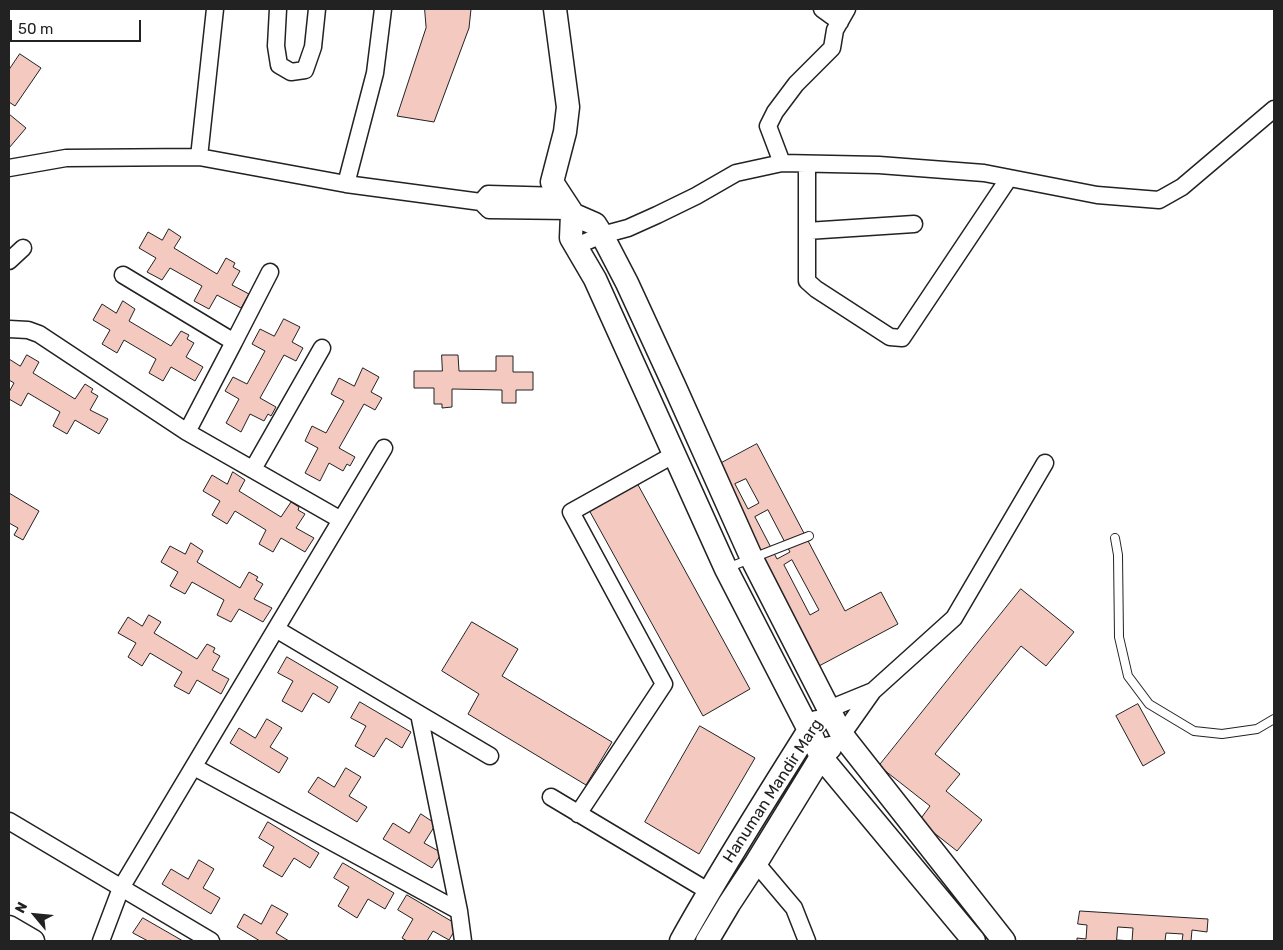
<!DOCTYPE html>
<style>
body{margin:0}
#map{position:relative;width:1283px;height:950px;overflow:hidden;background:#fff;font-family:Rubik,sans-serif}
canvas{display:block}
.frame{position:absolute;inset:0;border:10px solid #222;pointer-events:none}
.north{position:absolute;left:10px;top:890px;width:50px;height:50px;-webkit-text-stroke:4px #fff;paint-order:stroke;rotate:298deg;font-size:14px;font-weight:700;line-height:20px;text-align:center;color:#222}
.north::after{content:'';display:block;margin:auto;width:18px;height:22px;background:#222;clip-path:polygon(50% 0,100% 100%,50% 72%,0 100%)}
.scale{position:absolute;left:10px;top:20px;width:131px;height:22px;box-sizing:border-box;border:2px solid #222;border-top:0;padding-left:6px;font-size:15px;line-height:18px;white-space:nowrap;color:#222;-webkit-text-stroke:4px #fff;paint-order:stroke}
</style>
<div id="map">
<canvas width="1283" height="950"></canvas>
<div class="frame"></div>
<div class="north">N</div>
<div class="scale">50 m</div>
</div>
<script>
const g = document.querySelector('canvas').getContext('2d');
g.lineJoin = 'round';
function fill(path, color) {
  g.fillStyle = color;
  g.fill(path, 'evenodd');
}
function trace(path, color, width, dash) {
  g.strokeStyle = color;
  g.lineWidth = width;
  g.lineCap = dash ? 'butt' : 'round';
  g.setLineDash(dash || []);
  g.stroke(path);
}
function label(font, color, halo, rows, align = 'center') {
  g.font = font + ' Rubik,sans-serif';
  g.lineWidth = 4;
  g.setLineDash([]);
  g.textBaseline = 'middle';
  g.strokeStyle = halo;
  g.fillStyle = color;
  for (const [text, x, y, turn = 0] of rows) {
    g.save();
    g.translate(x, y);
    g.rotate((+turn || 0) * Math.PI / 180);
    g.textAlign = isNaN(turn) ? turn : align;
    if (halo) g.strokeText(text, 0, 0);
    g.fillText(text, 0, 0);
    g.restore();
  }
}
const building = new Path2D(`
 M425,9H471L469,28L434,122L397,116L426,28Z
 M20,54L41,68L15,106L9,102V70Z
 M9,114L26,128L9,148Z
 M169,229L181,237L174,248L217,274L226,258L235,263L233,267L240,271L232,285L249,294L241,308L217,295L209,309L194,301L202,286L170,268L162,280L147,272L156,258L139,248L148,232L162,240Z
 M123,301L135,309L129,321L171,346L181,331L189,335L187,339L194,343L186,357L203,367L195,381L171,367L163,381L149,373L156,359L124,340L117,353L102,344L110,330L93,320L102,304L116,313Z
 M284,319L300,327L292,342L303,348L296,361L284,355L260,398L276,407L271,416L268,414L264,421L250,414L241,432L226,423L239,399L225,391L233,377L247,384L265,351L252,344L260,329L274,336Z
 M27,355L39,362L33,373L75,399L85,384L93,389L91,392L98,396L90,410L108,419L99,434L75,420L67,434L53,426L60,412L28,393L21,406L9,399V392L14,383L9,380V359L20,366Z
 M442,355H458L459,371H496V356H513V372H533V390H516V403H502V390L452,389V407L442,408V404H434V388H414V371H442Z
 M363,368L379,377L371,392L382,398L375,410L364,404L339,448L355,457L350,466L347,464L343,471L329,463L320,481L305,473L318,448L305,441L312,426L326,433L344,401L331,394L339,378L354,386Z
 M757,444L845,611L881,592L898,624L819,666L714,467ZM746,479L759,503L748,509L735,484ZM768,510L790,552L777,559L755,517ZM792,560L819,610L810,615L784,565Z
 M233,472L245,480L239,491L281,517L291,502L299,507L298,510L305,514L296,528L314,538L305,552L281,538L273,552L259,544L266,530L235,511L227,524L212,515L220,501L203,491L212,475L227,484Z
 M637,483L750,689L703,716L589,510Z
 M9,493L39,511L23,540L14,535L18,528L9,523Z
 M191,543L203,551L197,562L240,588L249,572L258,577L256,580L263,584L254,599L272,608L263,622L239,609L231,622L217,615L224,600L192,582L185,594L170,586L178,572L161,562L170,546L185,554Z
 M1021,589L1074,632L1046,666L1021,646L935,754L960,774L946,791L982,820L957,851L919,821L930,806L879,766Z
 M149,615L161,622L154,633L197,659L207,644L215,648L213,652L220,656L212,670L229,679L221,694L197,680L189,694L174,686L182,672L150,653L142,666L128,657L136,643L118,633L128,617L142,626Z
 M472,622L518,649L502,676L612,742L586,785L468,714L479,694L442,671Z
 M287,657L338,687L329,703L313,693L302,712L282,701L293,681L278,673Z
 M360,702L411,732L402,748L386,738L374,757L355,746L366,726L351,718Z
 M1138,704L1165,753L1143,766L1116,716Z
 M267,719L282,728L270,747L288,758L279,773L230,743L239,728L255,738Z
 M700,726L755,758L699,854L645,822Z
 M346,768L361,777L349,796L367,807L357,822L308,792L318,777L334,787Z
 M421,814L436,824L424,843L442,853L432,868L383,839L393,823L409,833Z
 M268,822L319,853L310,868L294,858L282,877L263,866L274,847L259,838Z
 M199,860L214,869L203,888L220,898L211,914L162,884L171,869L188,879Z
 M343,863L394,893L385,909L368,899L357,918L338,906L349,887L334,878Z
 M407,895L458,925L449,940L433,931L427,941H407L402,938L413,919L398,910Z
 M272,905L288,914L276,933L289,941H260L237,927L244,914L261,924Z
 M1080,911L1208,919L1207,932L1192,930L1191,941H1182L1183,934L1166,933L1165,941H1077V938L1086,939L1087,925L1078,924ZM1118,927L1133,928L1132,941L1117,940Z
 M143,918L183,941H148L133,933Z`);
const lane = new Path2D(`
 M1115,538L1118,555L1119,637L1128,676L1149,704L1194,731L1222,734L1257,729L1274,719
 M727,568L809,536`);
const street = new Path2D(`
 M278,9L276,46L279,65L291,72L305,70L313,47L317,9
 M822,9L840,22
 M199,157L215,9
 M782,163L768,126L775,112L796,84L832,48L835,30L847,9
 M807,164V281L816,289L890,337L902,338L1009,178
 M9,168L66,158L199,157L346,184L481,202L489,210L571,211
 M346,184L375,73L383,9
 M481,202L488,194L562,196
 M807,231L914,224
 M576,246L602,235L628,228L657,215L696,196L736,173L782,163L879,165L984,173L1097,195L1159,200L1182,187L1274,109
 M9,261L23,248
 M123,275L234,342L187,432
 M9,329L28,330L39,334L187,432L341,520
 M234,342L270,272
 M253,469L322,348
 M829,709L873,691
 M419,714L490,756
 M842,735L873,691L954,618L1045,463
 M194,767L459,911L419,714L276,629
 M551,797L708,891
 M578,814L664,684L571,512L675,454
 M9,821L211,941
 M756,863L794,908L807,941
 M459,911L463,941
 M101,941L121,888L384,448`);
const secondary = new Path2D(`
 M555,9L568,107L565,132L552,182L571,211L572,214L571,238L595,279L726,569L809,730L821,757L974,941
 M572,214L595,224L602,235L627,283L674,385L752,559L842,735L1004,941
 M9,927L33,941
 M681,941C721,869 765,800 809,730L817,722
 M707,941L729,904L756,863L821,757L830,748`);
const streetNames = [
 ["Hanuman Mandir Marg",773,791,-57]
];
fill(building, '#f3c9c0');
trace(building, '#222', 1);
trace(lane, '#222', 10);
trace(street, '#222', 19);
trace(secondary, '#222', 25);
trace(lane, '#fff', 8);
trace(street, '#fff', 16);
trace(secondary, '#fff', 22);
label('16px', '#222', '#fff', streetNames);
</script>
